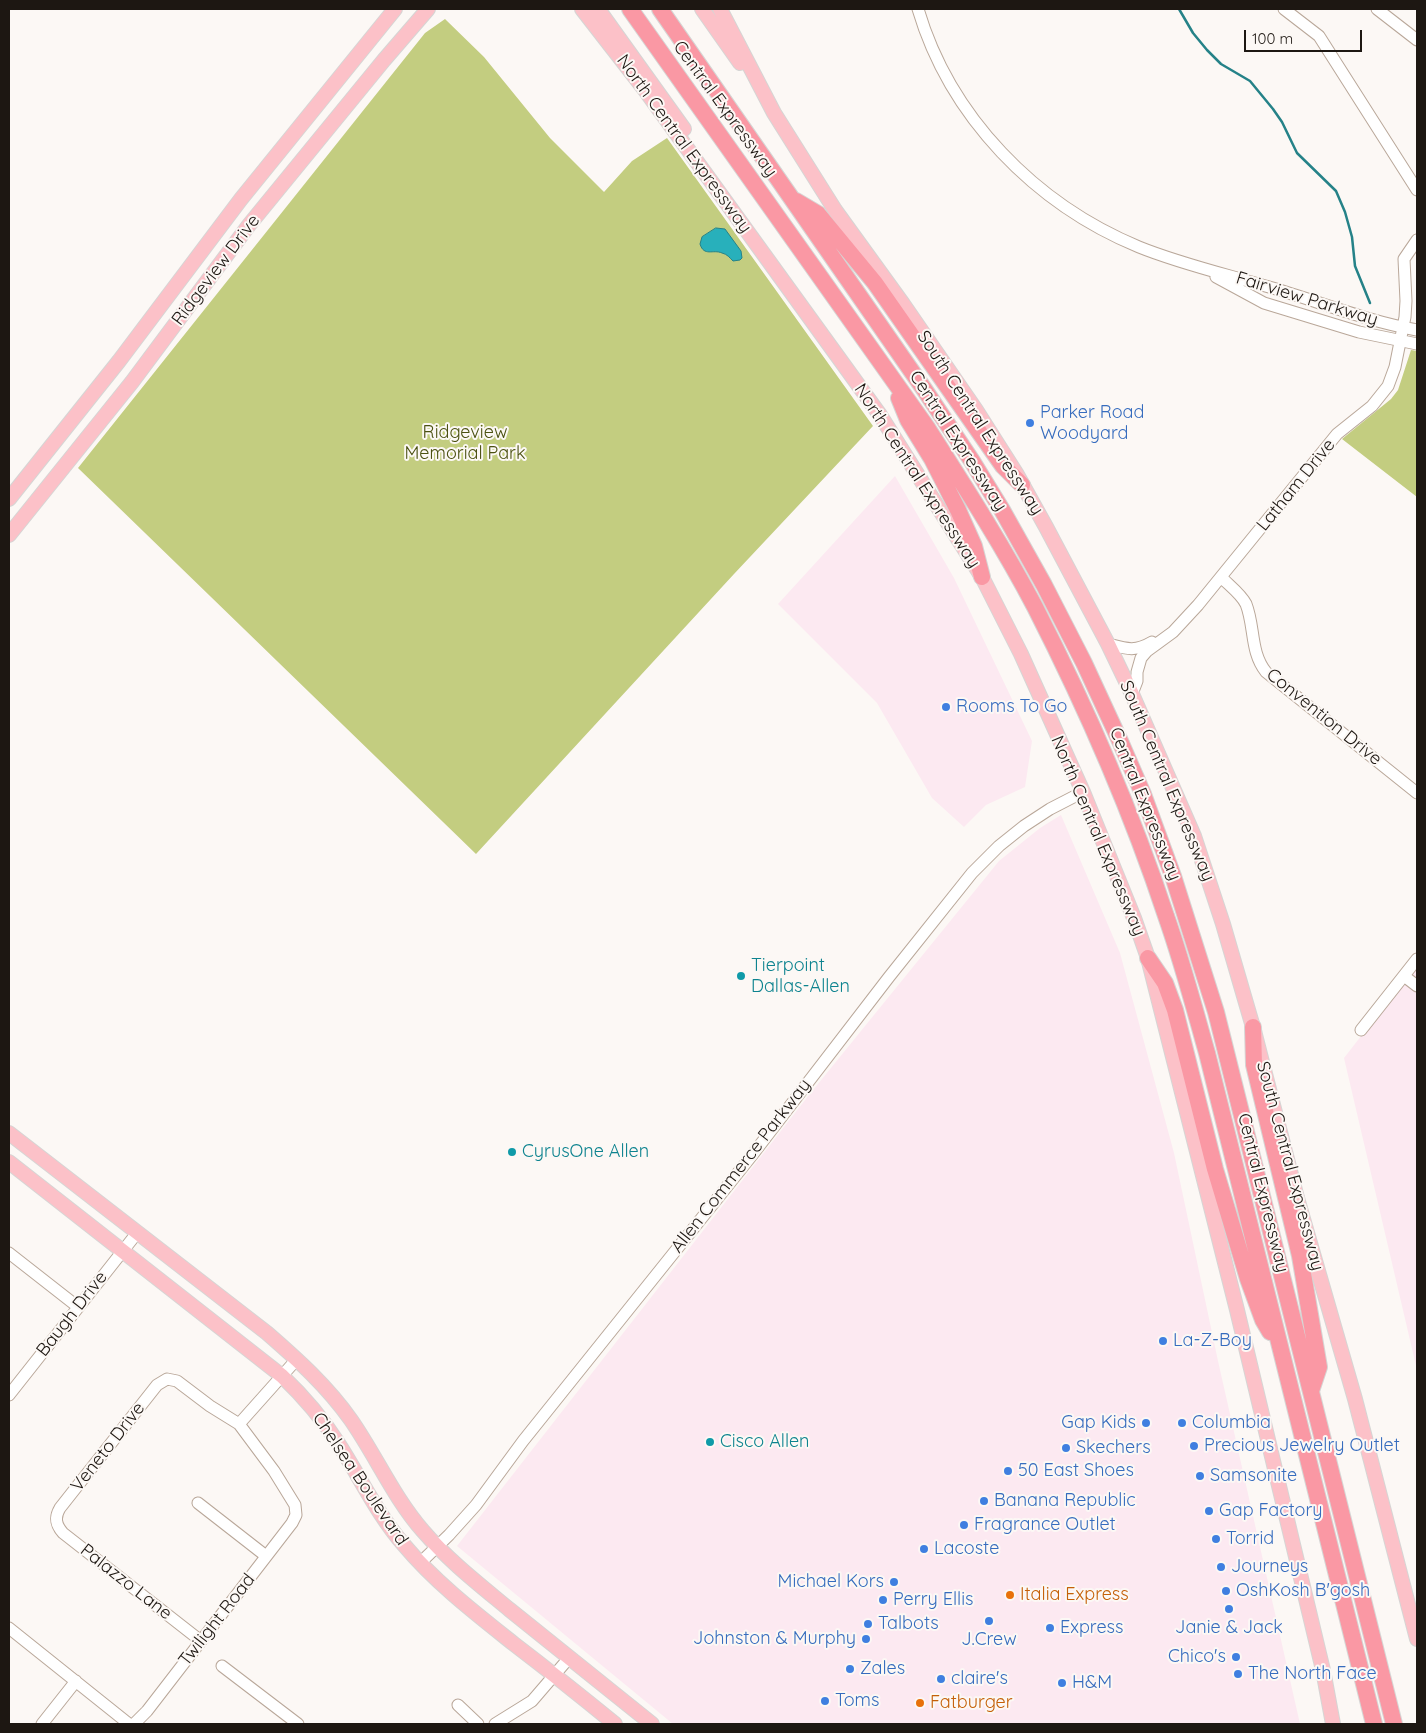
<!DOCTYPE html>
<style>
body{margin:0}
#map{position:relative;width:1426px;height:1733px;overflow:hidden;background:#fcf8f5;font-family:Quicksand,sans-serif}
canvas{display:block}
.frame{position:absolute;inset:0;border:10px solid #1d1712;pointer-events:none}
.scale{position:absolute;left:1244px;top:30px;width:118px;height:22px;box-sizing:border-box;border:2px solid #1d1712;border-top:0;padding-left:6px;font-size:15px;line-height:18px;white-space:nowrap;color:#1d1712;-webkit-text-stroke:4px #fcf8f5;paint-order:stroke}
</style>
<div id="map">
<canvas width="1426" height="1733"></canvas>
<div class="frame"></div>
<div class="scale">100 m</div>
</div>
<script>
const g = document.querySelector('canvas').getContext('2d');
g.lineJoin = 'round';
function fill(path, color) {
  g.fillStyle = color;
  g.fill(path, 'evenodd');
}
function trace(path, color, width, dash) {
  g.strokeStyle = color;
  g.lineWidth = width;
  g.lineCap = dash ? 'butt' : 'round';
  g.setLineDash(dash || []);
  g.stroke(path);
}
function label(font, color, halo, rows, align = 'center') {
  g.font = font + ' Quicksand,sans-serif';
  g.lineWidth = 4;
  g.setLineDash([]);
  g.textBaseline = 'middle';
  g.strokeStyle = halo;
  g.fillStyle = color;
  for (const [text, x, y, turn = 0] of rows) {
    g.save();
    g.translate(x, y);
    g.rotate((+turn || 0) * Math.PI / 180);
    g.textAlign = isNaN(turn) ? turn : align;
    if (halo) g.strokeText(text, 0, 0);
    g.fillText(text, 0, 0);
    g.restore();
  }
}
const commercial = new Path2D(`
 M895,476L954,578L1032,741L1025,787L986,805L964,827L932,798L877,703L778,604Z
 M1061,815L1120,953L1174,1153L1218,1361L1300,1724H673L457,1546L809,1095L999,861L1040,828Z
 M1417,964V1370L1344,1058Z`);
const green = new Path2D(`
 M445,19L484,57L550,138L604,192L632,161L667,138L873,426L734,574L476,854L78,468L425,33Z
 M1411,350L1417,351V497L1342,439L1391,399L1398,390Z`);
const water = new Path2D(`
 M716,228L725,229L741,251L742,258L740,260L733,261C730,258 727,254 722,253C713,249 704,257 700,244L702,237Z`);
const stream = new Path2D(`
 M1179,9L1193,33L1207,50L1221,64L1250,81L1273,109L1282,122L1297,153L1336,191L1345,212L1352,237L1355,266L1370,303`);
const minor = new Path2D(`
 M918,9C950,117 1035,204 1139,247C1181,264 1225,274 1269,287C1318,301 1366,321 1417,330
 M1284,9L1319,36L1417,190
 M1377,9L1417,40
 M1216,277L1264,303L1359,332L1417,344
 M1222,578C1230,586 1241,594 1246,604C1255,627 1250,652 1266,672L1417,793
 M1108,644C1127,649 1135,652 1152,642
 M1132,694L1137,681V672L1141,658L1147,651L1173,632L1198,605L1337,434L1372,406L1388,386L1395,367L1405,317L1406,301L1404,259L1417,240
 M1404,976L1417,986
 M1361,1030L1417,959
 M9,1253L78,1307
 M9,1395L137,1233
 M239,1424L297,1359
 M198,1503L266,1556
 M420,1563L449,1535L476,1505L523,1441L753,1154L889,977L972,873L999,846L1024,826L1050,809L1083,792
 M9,1628L129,1724
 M222,1666L298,1724
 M458,1705L478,1724
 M42,1724L76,1681
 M134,1724L147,1711L292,1523L296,1515L295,1505L274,1471L239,1424L210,1406L177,1381L167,1379L157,1385L60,1508C54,1518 56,1525 63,1533L201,1641
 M495,1724L532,1701L569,1658`);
const major = new Path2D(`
 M582,9L645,90L880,415L982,577L1021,654L1083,792L1134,918L1148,958L1237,1310L1323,1670L1333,1724
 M598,9L684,129
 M702,9L740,63
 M720,9L774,113L835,210L903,304L976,410L1016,473L1046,527L1108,644L1132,694L1194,836L1223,924L1253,1027L1297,1198L1355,1399L1417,1639
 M9,499L119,361L241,199L395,9
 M9,535L132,382L249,225L384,60L428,9
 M9,1133L267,1333C298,1360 327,1386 351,1420C376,1456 394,1498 423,1531C449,1561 480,1585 510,1610C557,1648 604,1686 652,1724
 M9,1162L282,1376C303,1396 322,1418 338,1443C360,1477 377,1514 404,1545C436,1583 475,1613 514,1644C548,1670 582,1697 615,1724`);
const highway = new Path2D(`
 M630,9L928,429C965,487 1003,546 1035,607C1086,707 1131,810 1166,916C1182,961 1194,1007 1207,1053L1374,1724
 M660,9L924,389L972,461L1002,510L1044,585L1084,663L1120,741L1143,794L1173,876L1216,1012L1394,1724
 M796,201L818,214L875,283L1003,466L1022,485
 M899,398L908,420L932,459L958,510L974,546L982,577
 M1148,958L1165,983L1175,1010L1215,1169L1248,1279L1263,1320L1270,1332
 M1253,1027L1254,1065L1300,1256L1319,1367L1311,1391`);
const markers = [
 [1030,423,5,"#3f7fe0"],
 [946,707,5,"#3f7fe0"],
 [741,976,5,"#0f9aa8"],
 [512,1152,5,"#0f9aa8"],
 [1163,1341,5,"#3f7fe0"],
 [1146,1423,5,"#3f7fe0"],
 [1182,1423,5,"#3f7fe0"],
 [710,1442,5,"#0f9aa8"],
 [1194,1446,5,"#3f7fe0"],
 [1066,1448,5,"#3f7fe0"],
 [1008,1471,5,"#3f7fe0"],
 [1200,1476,5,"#3f7fe0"],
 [984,1501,5,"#3f7fe0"],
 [1209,1511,5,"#3f7fe0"],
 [964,1525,5,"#3f7fe0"],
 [1216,1539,5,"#3f7fe0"],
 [924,1549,5,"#3f7fe0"],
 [1221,1567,5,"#3f7fe0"],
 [894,1582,5,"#3f7fe0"],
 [1226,1591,5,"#3f7fe0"],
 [1010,1595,5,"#e8710a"],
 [883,1600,5,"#3f7fe0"],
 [1229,1609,5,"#3f7fe0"],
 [989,1621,5,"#3f7fe0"],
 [868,1624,5,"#3f7fe0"],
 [1050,1628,5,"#3f7fe0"],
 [866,1639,5,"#3f7fe0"],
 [1236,1657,5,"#3f7fe0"],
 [850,1669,5,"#3f7fe0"],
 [1238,1674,5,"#3f7fe0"],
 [941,1679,5,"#3f7fe0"],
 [1062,1683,5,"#3f7fe0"],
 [825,1701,5,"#3f7fe0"],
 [920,1703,5,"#e8710a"]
];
const streetNames = [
 ["Central Expressway",725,109,54],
 ["North Central Expressway",684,144,54],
 ["Ridgeview Drive",216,270,-53],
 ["Fairview Parkway",1307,299,17],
 ["South Central Expressway",980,423,57],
 ["Central Expressway",958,441,57],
 ["North Central Expressway",917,476,57],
 ["Latham Drive",1296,485,-51],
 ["Convention Drive",1324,717,39],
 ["South Central Expressway",1167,781,67],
 ["Central Expressway",1145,804,68],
 ["North Central Expressway",1098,836,67],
 ["Allen Commerce Parkway",741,1166,-52],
 ["South Central Expressway",1290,1166,75],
 ["Central Expressway",1263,1193,76],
 ["Baugh Drive",72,1314,-52],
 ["Veneto Drive",108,1447,-52],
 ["Chelsea Boulevard",360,1479,56],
 ["Palazzo Lane",126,1582,38],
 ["Twilight Road",217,1620,-52]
];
const shopNames = [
 ["Parker Road",1040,413],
 ["Woodyard",1040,434],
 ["Rooms To Go",956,707],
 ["La-Z-Boy",1173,1341],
 ["Gap Kids",1136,1423,"right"],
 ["Columbia",1192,1423],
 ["Precious Jewelry Outlet",1204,1446],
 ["Skechers",1076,1448],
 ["50 East Shoes",1018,1471],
 ["Samsonite",1210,1476],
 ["Banana Republic",994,1501],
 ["Gap Factory",1219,1511],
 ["Fragrance Outlet",974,1525],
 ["Torrid",1226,1539],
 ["Lacoste",934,1549],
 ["Journeys",1231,1567],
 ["Michael Kors",884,1582,"right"],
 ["OshKosh B'gosh",1236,1591],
 ["Perry Ellis",893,1600],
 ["Talbots",878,1624],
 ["Express",1060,1628],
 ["Janie & Jack",1229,1628,"center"],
 ["Johnston & Murphy",856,1639,"right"],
 ["J.Crew",989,1640,"center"],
 ["Chico's",1226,1657,"right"],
 ["Zales",860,1669],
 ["The North Face",1248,1674],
 ["claire's",951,1679],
 ["H&M",1072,1683],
 ["Toms",835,1701]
];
const parkNames = [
 ["Ridgeview",465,433],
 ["Memorial Park",465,454]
];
const cultureNames = [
 ["Tierpoint",751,966],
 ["Dallas-Allen",751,987],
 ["CyrusOne Allen",522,1152],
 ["Cisco Allen",720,1442]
];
const foodNames = [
 ["Italia Express",1020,1595],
 ["Fatburger",930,1703]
];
fill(commercial, '#fce9f1');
fill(green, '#c3cd80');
fill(water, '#28b0bb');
trace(water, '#258288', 1);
trace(stream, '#258288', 2.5);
trace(minor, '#b9a799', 13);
trace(major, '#d6d5d4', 16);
trace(highway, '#d6d5d4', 18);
trace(minor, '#fff', 11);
trace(major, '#fcc1c8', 14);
trace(highway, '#fa98a4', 16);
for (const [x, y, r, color] of markers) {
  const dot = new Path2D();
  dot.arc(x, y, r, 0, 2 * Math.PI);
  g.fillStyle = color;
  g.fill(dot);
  trace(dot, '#fcf8f5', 2);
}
label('18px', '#1d1712', '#fcf8f5', streetNames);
label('18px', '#366cbe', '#fcf8f5', shopNames, 'left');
label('18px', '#4b5111', '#fcf8f5', parkNames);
label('18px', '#0d838f', '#fcf8f5', cultureNames, 'left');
label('18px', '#c56008', '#fcf8f5', foodNames, 'left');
</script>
